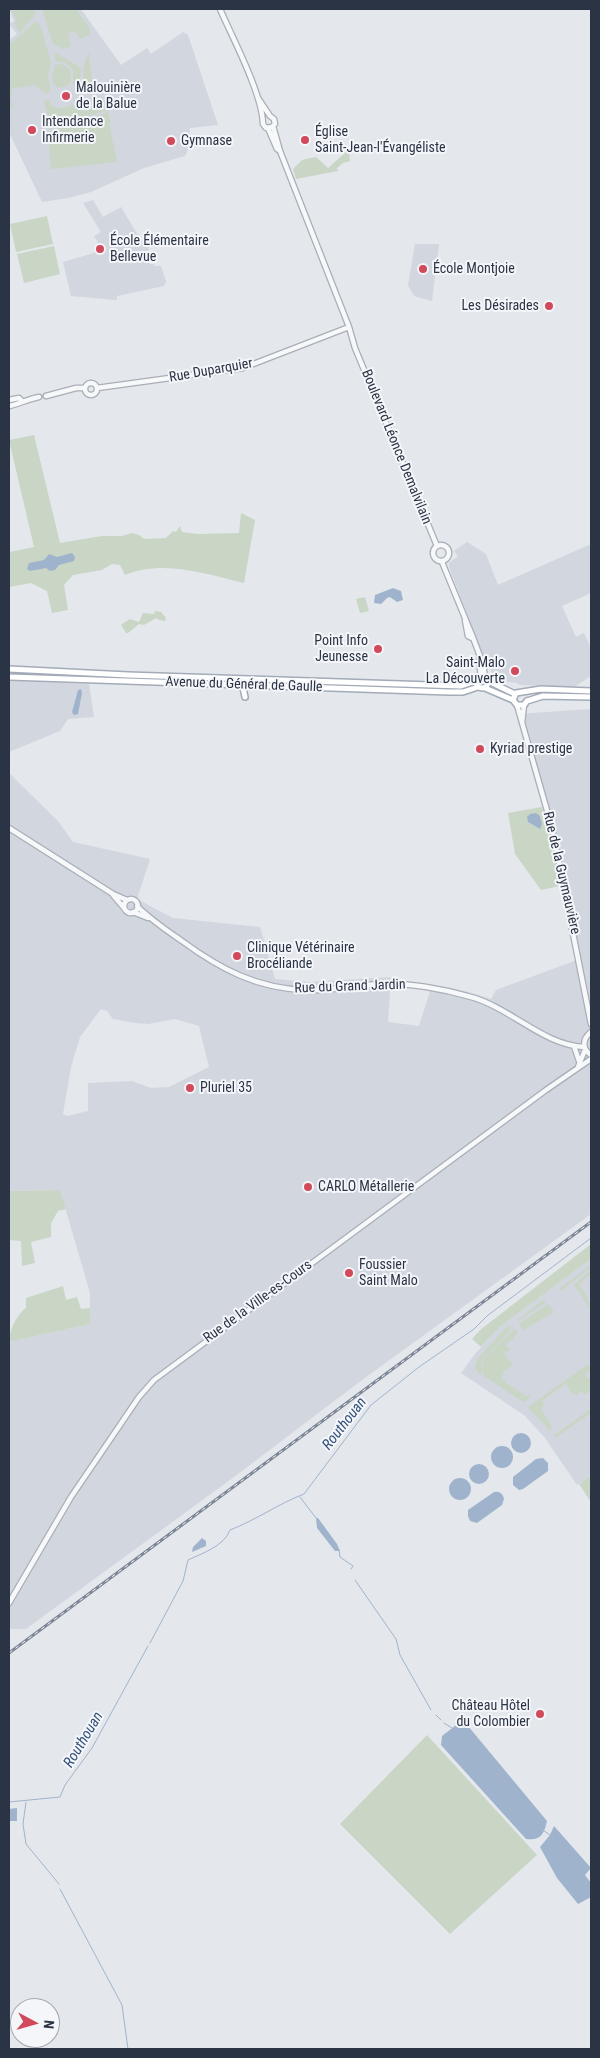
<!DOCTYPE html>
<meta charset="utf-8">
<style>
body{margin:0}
#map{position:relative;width:600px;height:2058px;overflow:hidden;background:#e4e7ec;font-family:"Roboto Condensed",sans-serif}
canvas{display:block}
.frame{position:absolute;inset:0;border:10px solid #2b3445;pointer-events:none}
.north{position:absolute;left:10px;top:1998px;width:50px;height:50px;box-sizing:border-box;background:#f4f6f9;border:1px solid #a4a8b1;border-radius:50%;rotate:96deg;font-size:14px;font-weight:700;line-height:20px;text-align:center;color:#2b3445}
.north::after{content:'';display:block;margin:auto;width:18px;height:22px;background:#d1495b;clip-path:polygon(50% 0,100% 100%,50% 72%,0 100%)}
</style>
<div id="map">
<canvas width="600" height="2058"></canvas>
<div class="frame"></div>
<div class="north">N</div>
</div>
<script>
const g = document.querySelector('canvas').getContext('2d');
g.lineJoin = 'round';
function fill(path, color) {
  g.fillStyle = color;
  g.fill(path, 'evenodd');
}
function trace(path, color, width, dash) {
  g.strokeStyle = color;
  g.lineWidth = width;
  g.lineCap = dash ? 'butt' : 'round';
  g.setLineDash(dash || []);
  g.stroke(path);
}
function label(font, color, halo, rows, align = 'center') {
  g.font = font + ' "Roboto Condensed",sans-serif';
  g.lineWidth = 4;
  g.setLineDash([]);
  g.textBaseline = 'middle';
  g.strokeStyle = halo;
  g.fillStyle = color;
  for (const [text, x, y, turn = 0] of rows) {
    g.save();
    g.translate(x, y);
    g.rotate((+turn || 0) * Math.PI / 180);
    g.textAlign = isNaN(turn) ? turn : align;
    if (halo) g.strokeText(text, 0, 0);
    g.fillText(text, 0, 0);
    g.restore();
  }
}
const built = new Path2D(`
 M9,9H81L121,65L147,48L151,54L183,32L188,35L218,125L190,128L188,150L185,156L144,168L91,192L68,198L42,202L9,132V40L17,34L9,24L14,21Z
 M93,200L103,217L121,207L141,240L146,242L149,247L147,258L150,264H154V266H161L166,281L164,286L117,296V300L71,296L63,262L94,253L98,242L94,236L101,232L83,203Z
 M415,244H439L432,301L414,296L408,285Z
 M467,542L486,554L498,585L591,544V593L562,606L576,637L584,633L591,648V676L574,687L520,685L516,683L496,680L484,658L449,567V563L458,556L454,551Z
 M9,681L89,684L94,717L68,719L60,731L9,752Z
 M591,709V1214L358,1383L234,1477L26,1629H9V1342L90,1324V1293L60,1190L9,1191V773L58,821L73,842L150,859L137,899L173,918L260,927L275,979L310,982L391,977L388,1022L419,1026L432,985L465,991L491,999L496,990L577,960L543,807L516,714ZM101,1009L107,1011L113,1019L135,1023L148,1024L175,1019L199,1026L209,1067L169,1087L151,1088L132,1081L88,1083V1111L67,1116L63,1114L71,1067L80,1037Z
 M591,1259V1476L577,1485L545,1438L524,1415L461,1373L475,1354L500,1327Z`);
const green = new Path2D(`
 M10,9H35V15L20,32L14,24L17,20Z
 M42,9H76L90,29V35L79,39L77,33L70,31L68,36L71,46L64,49L53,44Z
 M37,22L41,27L49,56L51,62L48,76L51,90L47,94L34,85L11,89L13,95L10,97L13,107L9,110V45L34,23Z
 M89,52L92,83L86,84L83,81L84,65Z
 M57,53L81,68L80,83L73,84V70L66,63L56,61L54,54Z
 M62,64L70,70L71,80L67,86L58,88L53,84L52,74L55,65Z
 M95,98L105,101L108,110L49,129L46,118L48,117L44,101L49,100L53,107L63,108Z
 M108,112L111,122L109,123L117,162L51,169L48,132Z
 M349,149L350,161L343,163L337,168L338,171L296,179L293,169L302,160L316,157L328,168L346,152L345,150Z
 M47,216L53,244L16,252L10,224Z
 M54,246L60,274L24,283L17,254Z
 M34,435L60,543L102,536H122L132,533L139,535L144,539L166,538L173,531L176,532L180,526L182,532L197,534L239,533L241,513L255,520L244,583C206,574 163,559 125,575L120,565L112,564L102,570L73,575L64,585L68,610L52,613L47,591L31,583L9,587V552L34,547L9,440Z
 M365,597L369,611L360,613L356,599Z
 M155,611L161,612L166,618L165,621L159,620L156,618L144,625L139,624L128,633H126L121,625L130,619L139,622L143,613L154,614Z
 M542,807L560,886L541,890L515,854L508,813Z
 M60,1190L66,1209L58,1211L51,1223V1237L31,1242L35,1263L22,1266L21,1241L9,1240V1191Z
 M591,1244V1259L500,1327L481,1347L472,1339L480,1330Z
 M591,1265V1267L561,1291L560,1288Z
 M591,1270V1274L579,1284L588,1299L591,1310L574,1285Z
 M63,1286L66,1300L77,1297L81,1309L90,1308V1324L9,1342C9,1331 17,1314 26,1308V1298Z
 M543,1300L546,1302L518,1322L519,1319Z
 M548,1304L554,1312L523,1330L519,1324Z
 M507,1327H513L482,1361L481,1376L475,1368L477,1359Z
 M514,1329L518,1331L514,1338L506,1344L508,1349L511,1347V1349L504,1354L513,1365L502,1373L504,1376L501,1378L503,1380L506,1379L504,1382L509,1385L512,1383L510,1386L513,1388L516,1385L515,1389L518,1391L521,1388L519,1391L522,1394L524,1391L523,1395L526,1397L529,1394L530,1398L523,1402L484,1376C480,1370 482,1363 486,1357Z
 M588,1364L589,1366L591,1364V1370L585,1374L588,1379L591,1377V1390L584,1395L582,1391L576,1395L571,1392L566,1383L542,1401L544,1405L541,1408L552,1428L549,1430L528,1407Z
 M591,1409V1413L555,1438L554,1435Z
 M591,1476V1502L579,1484Z
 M427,1735L537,1855L450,1934L340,1824Z`);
const water = new Path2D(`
 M72,553L75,557L74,561L59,565L55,570L50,571L46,568L30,571L27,569L29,563L44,560L49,554L57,557Z
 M393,588L401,591L403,600L397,602L390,597L387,598L381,604L374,603L375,595Z
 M81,689L82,693L78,714L74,715L72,712L78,690Z
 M530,814L536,813L540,816L542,824L540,829L528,822L527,817Z
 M511 1443a10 10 0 1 1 20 0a10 10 0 1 1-20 0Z
 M491 1457a11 11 0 1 1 22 0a11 11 0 1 1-22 0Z
 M543,1458L548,1463V1471L523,1489L519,1490L513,1485V1477L536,1459Z
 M469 1474a10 10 0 1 1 20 0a10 10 0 1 1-20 0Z
 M449 1489a11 11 0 1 1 22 0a11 11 0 1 1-22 0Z
 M494,1492C500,1491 503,1494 504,1499L502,1505L477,1523L470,1521L468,1516V1510Z
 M316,1518H318L337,1544L340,1551H335L317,1528Z
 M202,1538L206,1541V1546L192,1552L193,1547Z
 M460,1722L468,1726L547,1821C544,1834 541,1841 526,1839L441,1745L442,1736Z
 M17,1808V1821H9V1809Z
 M554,1826L591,1868L585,1875L591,1883V1897L578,1904L557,1878L540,1847L550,1835Z`);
const stream = new Path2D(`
 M300,1497L316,1518
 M339,1550L340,1557L353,1566L351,1569
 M355,1580L396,1639L400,1655L431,1710
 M150,1643L183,1581L188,1560C203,1553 224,1546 230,1530C256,1520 278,1504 304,1494L371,1405L419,1367L474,1329L487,1316L591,1238
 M436,1715L441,1720
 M444,1723L452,1728
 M9,1802L60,1797L65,1785L92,1748L148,1646
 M26,1802L23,1824L26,1844L59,1884
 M543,1830L550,1835
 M60,1889L122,2005L128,2049`);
const minor = new Path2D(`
 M220,9C233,39 262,93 263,124L266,128L272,127L275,124L274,119L270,116L258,98
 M273,126L280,151L349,327L355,348L437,546
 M268,128L277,149L280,151
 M85 389a6 6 0 1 1 12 0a6 6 0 1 1-12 0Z
 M97,388L243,368L349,327
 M46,396L76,388H84
 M9,400L19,398L22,401
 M9,406C19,404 28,399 39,397
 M433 553a8 8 0 1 1 16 0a8 8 0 1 1-16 0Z
 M442,562L472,635L483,664L485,677
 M465,620L468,636L472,638
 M479,660L481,676
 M517,705L552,828L591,1024
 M522,723L524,705
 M9,828L113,894L127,900
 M113,895L124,908
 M124 906a7 7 0 1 1 14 0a7 7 0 1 1-14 0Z
 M137,906C151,920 166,930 182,941C220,969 258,989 306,990C330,991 354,986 378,984C406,982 444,989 471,997C511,1008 543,1045 584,1047
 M133,912L148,918
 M591,1032C582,1039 582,1049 591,1055
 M574,1046L579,1061
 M578,1067L585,1050
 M9,1603L71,1497L139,1397L154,1380L546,1090L591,1059`);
const major = new Path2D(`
 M9,669L128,675L461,686L476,681
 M476 682a6 6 0 1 1 12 0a6 6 0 1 1-12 0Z
 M9,677L449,692H463L478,687
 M488,681L515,694
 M485,688L513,700L517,705H524L527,701
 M245,697L243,688L246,684
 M513,700L516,693L541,689L591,691
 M527,701L543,696L591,697`);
const rail = new Path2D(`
 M9,1653L591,1222`);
const markers = [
 [66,96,5,"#d1495b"],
 [32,130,5,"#d1495b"],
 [305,140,5,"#d1495b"],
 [171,141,5,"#d1495b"],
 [100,249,5,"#d1495b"],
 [423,269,5,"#d1495b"],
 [549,306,5,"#d1495b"],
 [378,649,5,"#d1495b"],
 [515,671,5,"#d1495b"],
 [480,749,5,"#d1495b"],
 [237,956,5,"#d1495b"],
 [190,1088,5,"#d1495b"],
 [308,1187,5,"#d1495b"],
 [349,1273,5,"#d1495b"],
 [540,1714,5,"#d1495b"]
];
const poiNames = [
 ["Malouinière",76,88],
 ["de la Balue",76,104],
 ["Intendance",42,122],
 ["Infirmerie",42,138],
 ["Église",315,132],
 ["Saint-Jean-l'Évangéliste",315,148],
 ["Gymnase",181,141],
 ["École Élémentaire",110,241],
 ["Bellevue",110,257],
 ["École Montjoie",433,269],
 ["Les Désirades",539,306,"right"],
 ["Point Info",368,641,"right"],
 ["Jeunesse",368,657,"right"],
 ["Saint-Malo",505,663,"right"],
 ["La Découverte",505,679,"right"],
 ["Kyriad prestige",490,749],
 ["Clinique Vétérinaire",247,948],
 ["Brocéliande",247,964],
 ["Pluriel 35",200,1088],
 ["CARLO Métallerie",318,1187],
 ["Foussier",359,1265],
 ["Saint Malo",359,1281],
 ["Château Hôtel",530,1706,"right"],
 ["du Colombier",530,1722,"right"]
];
const streetNames = [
 ["Rue Duparquier",211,371,-10],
 ["Boulevard Léonce Demalvilain",396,447,68],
 ["Avenue du Général de Gaulle",244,685,2],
 ["Rue de la Guymauvière",561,873,77],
 ["Rue du Grand Jardin",350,987,-2],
 ["Rue de la Ville-es-Cours",258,1302,-36]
];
const waterNames = [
 ["Routhouan",345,1424,-52],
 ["Routhouan",84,1740,-59]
];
fill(built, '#d2d6de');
fill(green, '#c9d6c5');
fill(water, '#9fb4cc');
trace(stream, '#9fb4cc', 1);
trace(minor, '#a9aeb7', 7);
trace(major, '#a3abb8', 8);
trace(minor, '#f7f8fa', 4.5);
trace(major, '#fff', 5);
trace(rail, '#7d8696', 3);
trace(rail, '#f4f6f9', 1, [4]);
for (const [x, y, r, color] of markers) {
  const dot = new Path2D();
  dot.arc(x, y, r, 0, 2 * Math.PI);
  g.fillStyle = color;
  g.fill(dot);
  trace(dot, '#f4f6f9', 2);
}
label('14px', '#2b3445', '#f4f6f9', poiNames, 'left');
label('14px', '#2b3445', '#f4f6f9', streetNames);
label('italic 15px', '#34527a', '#f4f6f9', waterNames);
</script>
